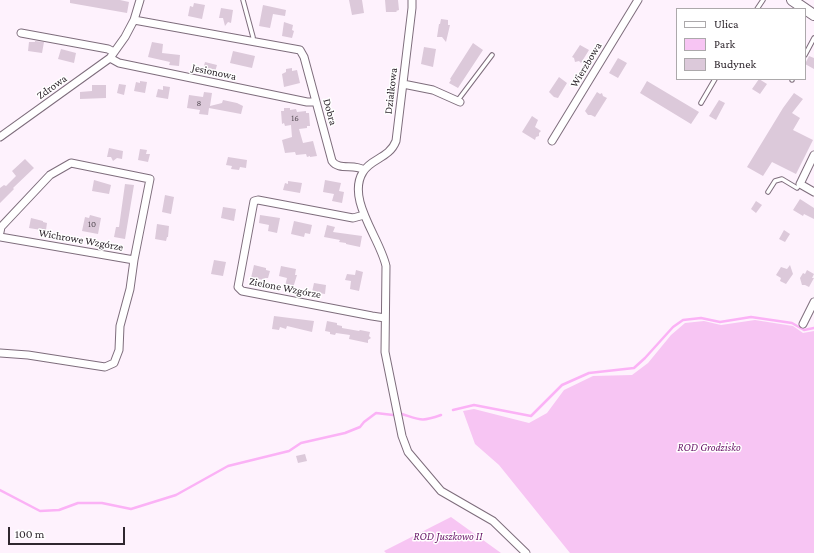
<!DOCTYPE html>
<meta charset="utf-8">
<style>
body{margin:0}
#map{position:relative;width:814px;height:553px;overflow:hidden;background:#fef2fd;font-family:"Crimson Pro",serif}
canvas{display:block}
.legend{position:absolute;left:676px;top:8px;width:130px;height:72px;box-sizing:border-box;background:#fff;border:1px solid #aca9ab;margin:0;padding:5px 7px;list-style:none;font-size:12px;color:#2f272e}
.legend li{display:flex;align-items:center;gap:8px;height:20px}
.legend b{width:20px;border:1px solid #aca9ab}
.scale{position:absolute;left:8px;top:527px;width:117px;height:18px;box-sizing:border-box;border:2px solid #2f272e;border-top:0;padding-left:5px;font-size:12px;line-height:14px;white-space:nowrap;color:#2f272e;-webkit-text-stroke:3px #fff;paint-order:stroke}
</style>
<div id="map">
<canvas width="814" height="553"></canvas>
<ul class="legend">
<li><b style="height:5px;background:#fff"></b>Ulica</li>
<li><b style="height:11px;background:#f7c5f3"></b>Park</li>
<li><b style="height:11px;background:#dcc9da"></b>Budynek</li>
</ul>
<div class="scale">100 m</div>
</div>
<script>
const g = document.querySelector('canvas').getContext('2d');
g.lineJoin = 'round';
function fill(path, color) {
  g.fillStyle = color;
  g.fill(path, 'evenodd');
}
function trace(path, color, width, dash) {
  g.strokeStyle = color;
  g.lineWidth = width;
  g.lineCap = dash ? 'butt' : 'round';
  g.setLineDash(dash || []);
  g.stroke(path);
}
function label(font, color, halo, rows, align = 'center') {
  g.font = font + ' "Crimson Pro",serif';
  g.lineWidth = 3;
  g.setLineDash([]);
  g.textBaseline = 'middle';
  g.strokeStyle = halo;
  g.fillStyle = color;
  for (const [text, x, y, turn = 0] of rows) {
    g.save();
    g.translate(x, y);
    g.rotate((+turn || 0) * Math.PI / 180);
    g.textAlign = isNaN(turn) ? turn : align;
    if (halo) g.strokeText(text, 0, 0);
    g.fillText(text, 0, 0);
    g.restore();
  }
}
const green = new Path2D(`
 M755,320L793,326L803,333L814,331V553H570L499,465L475,444L463,411L474,409L529,423L547,413L564,390L593,376L632,375L648,363L671,335L685,323L704,321L721,325Z
 M451,517L501,553H386L384,551Z`);
const stream = new Path2D(`
 M453,410L474,405L531,416L562,385L589,373L634,368L645,358L673,327L683,320L701,318L720,322L751,317L792,323L804,330L814,328
 M402,414C421,420 421,422 441,415
 M0,490L40,511L59,510L78,503H102L131,509L176,495L228,466L289,451L301,443L345,433L360,427L364,422L376,413L393,415`);
const building = new Path2D(`
 M70,0H120L129,2L127,13L70,3Z
 M349,0H362L364,13L352,15Z
 M385,0H398L399,10L396,11L397,12H386Z
 M194,3L205,5L202,19L188,16L190,6L193,7Z
 M263,5L286,10L285,16L273,14L270,28L259,26Z
 M221,8L233,10L231,23L228,22L225,26L223,18H219Z
 M441,19L448,20V25H450L446,42L442,37H437L439,24H440Z
 M284,22L293,25L292,30L294,31L292,38L282,36Z
 M35,41L44,42L42,53L28,51L29,42H35Z
 M152,42L163,44L162,53L180,55L179,66L169,65L170,62L148,57Z
 M473,43L483,50L458,88L449,83L451,80L450,79Z
 M580,45L589,50L581,63L579,61L575,62L574,58L572,57Z
 M424,47L436,49L433,67L421,64Z
 M61,49L76,53L74,63L58,59Z
 M233,51L255,56L252,68L230,63Z
 M809,56L814,58V69L805,64Z
 M618,58L627,63L618,78L609,73Z
 M205,62L217,65L215,72L203,70Z
 M292,68V71L297,70L300,83L284,87L282,74L286,72V69Z
 M559,77L567,83L558,98L554,97L549,92Z
 M759,79L767,84L760,94L752,89Z
 M140,81L147,82L145,93L134,91L136,82L140,83Z
 M647,81L699,112L691,124L640,93Z
 M119,84L126,85L124,95L117,93Z
 M92,85H106V98L80,99V92L92,91Z
 M163,86L170,87L168,99L156,97L158,89L163,90Z
 M204,92L212,93L210,106L222,103L223,100L237,103L243,106L241,114L209,108L208,115L199,114L200,110L187,108L189,95L203,97Z
 M597,92L600,94L602,93L603,96L607,98L595,117L591,115H588L585,111Z
 M794,93L803,99L792,113L800,118L793,130L813,140L796,174L772,162L763,176L747,167L783,108Z
 M719,100L725,103L716,120L709,116Z
 M284,108H290V110L296,109L297,112L306,111V113H309L310,126H307V128L299,129L303,143L313,141L317,156L310,157V156L307,157L306,154L296,155L295,152L285,153L282,140L292,137L291,125L285,126L284,123L282,124L281,111H284Z
 M532,116L538,120L535,127L541,131L539,133V136L536,137L535,140L522,132Z
 M109,148L123,151L122,159L117,158L113,161L111,157H107Z
 M140,149L147,150L146,154H150L148,162L138,160Z
 M228,157L247,160L246,168L240,167L239,170L231,169L232,166L226,165Z
 M25,159L34,168L13,188L14,189L0,203V188L4,185L6,186L16,176L12,171Z
 M94,180L111,185L109,194L92,191Z
 M325,180L341,183L339,191L344,192L342,203L332,201L334,194L323,192Z
 M288,181L302,183L300,193L283,190L285,183L288,184Z
 M125,184L134,185L125,239L114,237L116,227H119Z
 M165,195L174,197L171,214L162,212Z
 M800,199L814,208V219L804,214L803,216L793,210Z
 M756,201L762,205L756,213L751,209Z
 M223,207L236,209L234,221L221,218Z
 M90,215L101,218L98,234L82,231L85,217L89,218Z
 M260,215L280,218L277,233L268,231L269,225L259,223Z
 M31,218L43,221V222L47,223L46,230L42,229L41,230L29,228Z
 M294,221L312,225L310,234L305,233L304,237L291,234Z
 M157,224L169,226L168,237H167L166,241L155,239Z
 M327,225L335,227L333,232L362,236L360,247L346,244V243L339,242L340,240L324,237Z
 M784,230L790,234L785,242L779,239Z
 M214,260L226,262L223,276L211,274Z
 M254,265L266,268V270L270,271L268,278H265L264,280L251,278Z
 M790,265L793,274L786,284L780,281L781,278L776,275L781,267L787,269Z
 M281,266L296,269L295,275H297L293,288L285,286L287,278L279,276Z
 M356,270L363,272L359,291L350,289L351,281L345,280L347,274L355,275Z
 M807,270L814,274L812,278H814L809,287L805,285H802L800,278L803,273L805,274Z
 M314,283L326,285L325,294L312,292Z
 M274,316L314,321L312,332L287,326L286,329L280,327L279,330L272,329Z
 M327,321L337,323V325L342,326V328L359,331L360,330L370,332L369,336L371,338L368,340V343L349,339L350,335L336,333L335,335L330,334V332L325,331Z
 M305,454L307,461L298,463L296,456Z`);
const lane = new Path2D(`
 M243,0L253,37V41
 M757,9L763,0
 M805,55L814,38
 M792,80V79
 M458,100L492,55
 M701,103L715,79
 M768,192L775,181L782,179L797,188L800,184`);
const street = new Path2D(`
 M412,0V8L396,141C389,159 371,158 363,172C346,199 380,238 386,266L385,352L402,436L408,452L441,491L493,521L526,553
 M134,20L300,50L304,57L332,161C339,171 354,163 364,170
 M21,33L108,49L114,52
 M110,58L119,63L307,102H315
 M403,84L433,90L460,102
 M0,137L110,58L125,37L134,20L140,0
 M552,141L638,0
 M814,155L800,184L814,192
 M364,215L353,218L258,200L254,201L238,287L242,291L372,316L385,318
 M0,232L1,227L50,175L71,163L150,179L134,260L0,237
 M803,324L814,302
 M0,353L28,355L105,367L114,363L119,350L120,326L130,289L134,260`);
const secondary = new Path2D(`
 M792,0L814,15`);
const numberNames = [
 ["8",199,103],
 ["16",295,118],
 ["10",92,224]
];
const streetNames = [
 ["Wierzbowa",586,65,-59],
 ["Jesionowa",214,72,12],
 ["Zdrowa",52,87,-35],
 ["Działkowa",391,91,-83],
 ["Dobra",330,112,75],
 ["Wichrowe Wzgórze",81,240,10],
 ["Zielone Wzgórze",285,288,11]
];
const parkNames = [
 ["ROD Grodzisko",709,448],
 ["ROD Juszkowo II",448,537]
];
fill(green, '#f7c5f3');
trace(stream, '#fbb2f6', 2.5);
fill(building, '#dcc9da');
trace(lane, '#7e6d7c', 5.5);
trace(street, '#7e6d7c', 9);
trace(secondary, '#7e6d7c', 12);
trace(lane, '#fff', 3.5);
trace(street, '#fff', 7);
trace(secondary, '#fff', 10);
label('9px', '#5a5059', null, numberNames);
label('11px', '#2f272e', '#fff', streetNames);
label('italic 11px', '#691568', '#fff', parkNames);
</script>
